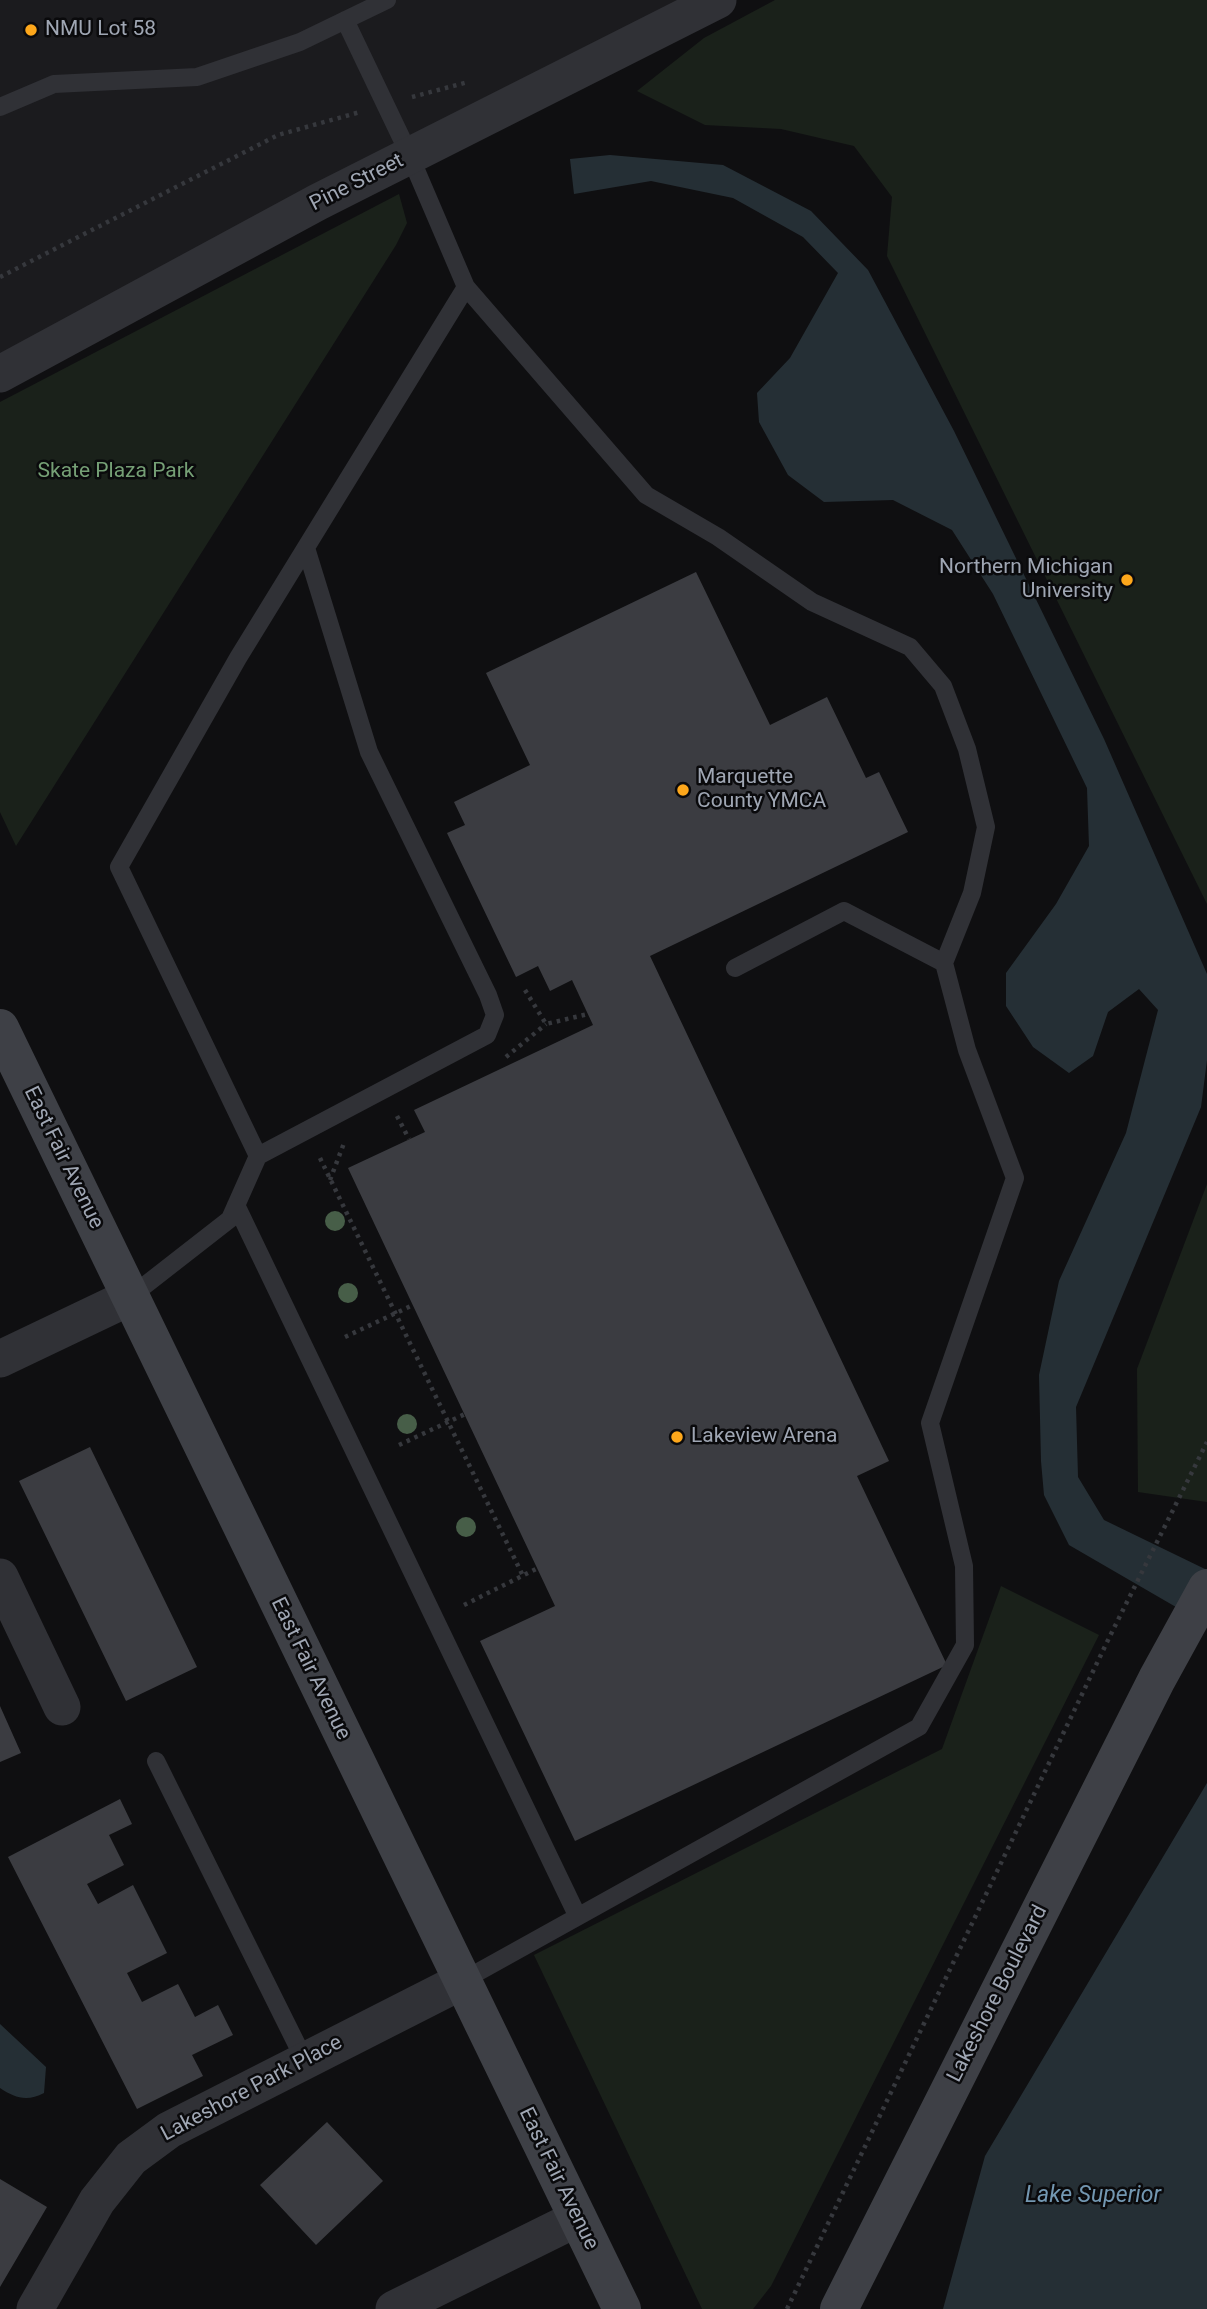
<!DOCTYPE html>
<style>
body{margin:0}
canvas{display:block;background:#0f0f11}
</style>
<canvas width="1207" height="2309"></canvas>
<script>
const g = document.querySelector('canvas').getContext('2d');
g.lineJoin = 'round';
function fill(path, color) {
  g.fillStyle = color;
  g.fill(path, 'evenodd');
}
function trace(path, color, width, dash) {
  g.strokeStyle = color;
  g.lineWidth = width;
  g.lineCap = dash ? 'butt' : 'round';
  g.setLineDash(dash || []);
  g.stroke(path);
}
function label(font, color, halo, rows, align = 'center') {
  g.font = font + ' Roboto,sans-serif';
  g.lineWidth = 5;
  g.setLineDash([]);
  g.textBaseline = 'middle';
  g.strokeStyle = halo;
  g.fillStyle = color;
  for (const [text, x, y, turn = 0] of rows) {
    g.save();
    g.translate(x, y);
    g.rotate((+turn || 0) * Math.PI / 180);
    g.textAlign = isNaN(turn) ? turn : align;
    if (halo) g.strokeText(text, 0, 0);
    g.fillText(text, 0, 0);
    g.restore();
  }
}
const built = new Path2D(`
 M0,0H717L0,362Z`);
const green = new Path2D(`
 M775,0H1207V904L887,256L892,197L854,146L781,129L705,125L637,91L704,38Z
 M399,194L407,223L396,245L16,846L0,812V402Z
 M1207,1184V1502L1138,1492L1137,1369Z
 M1001,1586L1099,1635L771,2286L753,2309H702L534,1955L942,1749Z`);
const water = new Path2D(`
 M610,155L723,165L811,211L868,270L954,431L1104,739L1207,974V1060L1201,1107L1076,1407L1078,1477L1104,1520L1207,1570V1625L1069,1545L1044,1495L1041,1461L1039,1375L1059,1281L1126,1133L1158,1010L1139,989L1108,1012L1093,1056L1069,1073L1033,1047L1006,1006V973L1056,904L1089,846L1087,788L993,594L952,530L893,500L824,502L788,475L759,422L757,393L790,358L838,273L803,237L733,198L651,181L574,194L570,159Z
 M1207,1783V2309H943L985,2156Z
 M0,2024L46,2067L44,2093C27,2102 15,2098 0,2088Z`);
const building = new Path2D(`
 M696,572L770,725L827,697L866,778L879,772L908,832L650,956L889,1461L857,1476L947,1665L575,1841L480,1641L555,1606L348,1168L425,1132L414,1110L593,1025L572,980L550,991L538,966L516,977L447,833L465,825L454,802L530,765L486,673Z
 M90,1447L197,1667L126,1701L19,1481Z
 M0,1706L21,1753L0,1762Z
 M120,1799L132,1824L109,1835L124,1865L87,1884L98,1904L133,1885L167,1953L127,1973L142,2002L178,1984L195,2017L218,2005L233,2035L192,2055L203,2076L137,2109L8,1857Z
 M327,2122L383,2181L316,2245L260,2185Z
 M0,2179L47,2207L0,2287Z`);
const path = new Path2D(`
 M412,97L468,82
 M0,277L278,135L360,112
 M525,990L546,1024L588,1014
 M506,1057L546,1024
 M397,1116L409,1139
 M320,1158L523,1576
 M330,1180L344,1143
 M345,1337L413,1305
 M399,1445L465,1414
 M464,1605L538,1568
 M787,2309L1109,1638L1207,1442`);
const lane = new Path2D(`
 M0,107L54,84L197,77L300,42L387,0
 M735,968L844,911L944,963
 M258,1156L487,1035L495,1015L488,995L369,752L306,548
 M236,1205L577,1915
 M130,1297L230,1219L258,1156L119,867L238,658L466,287L410,156L345,20
 M156,1761L305,2061
 M462,1981L919,1727L965,1645L964,1566L930,1423L1015,1178L967,1050L944,963L972,893L986,827L967,749L943,686L910,647L812,602L718,537L646,495L466,287`);
const street = new Path2D(`
 M0,374L318,202L718,0
 M0,1359L130,1297
 M0,1577L62,1707
 M35,2309L97,2201L131,2158L169,2130L462,1981
 M394,2309L578,2218`);
const secondary = new Path2D(`
 M0,1028L622,2309
 M839,2309L1157,1679L1207,1588`);
const trees = [
 [335,1221],
 [348,1293],
 [407,1424],
 [466,1527]
];
const markers = [
 [31,30,7,"#fda71b"],
 [1127,580,7,"#fda71b"],
 [683,790,7,"#fda71b"],
 [677,1437,7,"#fda71b"]
];
const poiNames = [
 ["NMU Lot 58",45,30],
 ["Northern Michigan",1113,568,"right"],
 ["University",1113,592,"right"],
 ["Marquette",697,778],
 ["County YMCA",697,802],
 ["Lakeview Arena",691,1437]
];
const streetNames = [
 ["Pine Street",357,183,-27],
 ["East Fair Avenue",63,1158,64],
 ["East Fair Avenue",310,1669,64],
 ["Lakeshore Boulevard",998,1994,-63],
 ["Lakeshore Park Place",252,2089,-28],
 ["East Fair Avenue",558,2179,64]
];
const parkNames = [
 ["Skate Plaza Park",116,472]
];
const waterNames = [
 ["Lake Superior",1093,2196]
];
fill(built, '#1b1b1e');
fill(green, '#1a211a');
fill(water, '#252f35');
fill(building, '#3b3c41');
trace(path, '#36383d', 4.5, [3.5, 5]);
trace(lane, '#303136', 18);
trace(street, '#303136', 37);
trace(secondary, '#3e4046', 38);
g.fillStyle = '#475e48';
for (const [x, y] of trees) {
  g.beginPath();
  g.arc(x, y, 10, 0, 2 * Math.PI);
  g.fill();
}
for (const [x, y, r, color] of markers) {
  const dot = new Path2D();
  dot.arc(x, y, r, 0, 2 * Math.PI);
  g.fillStyle = color;
  g.fill(dot);
  trace(dot, '#0a0a0c', 2.5);
}
label('21px', '#9fa6b3', '#0a0a0c', poiNames, 'left');
label('21px', '#9fa6b3', '#0a0a0c', streetNames);
label('21px', '#759f75', '#0a0a0c', parkNames);
label('italic 23px', '#7397b1', '#0a0a0c', waterNames);
</script>
